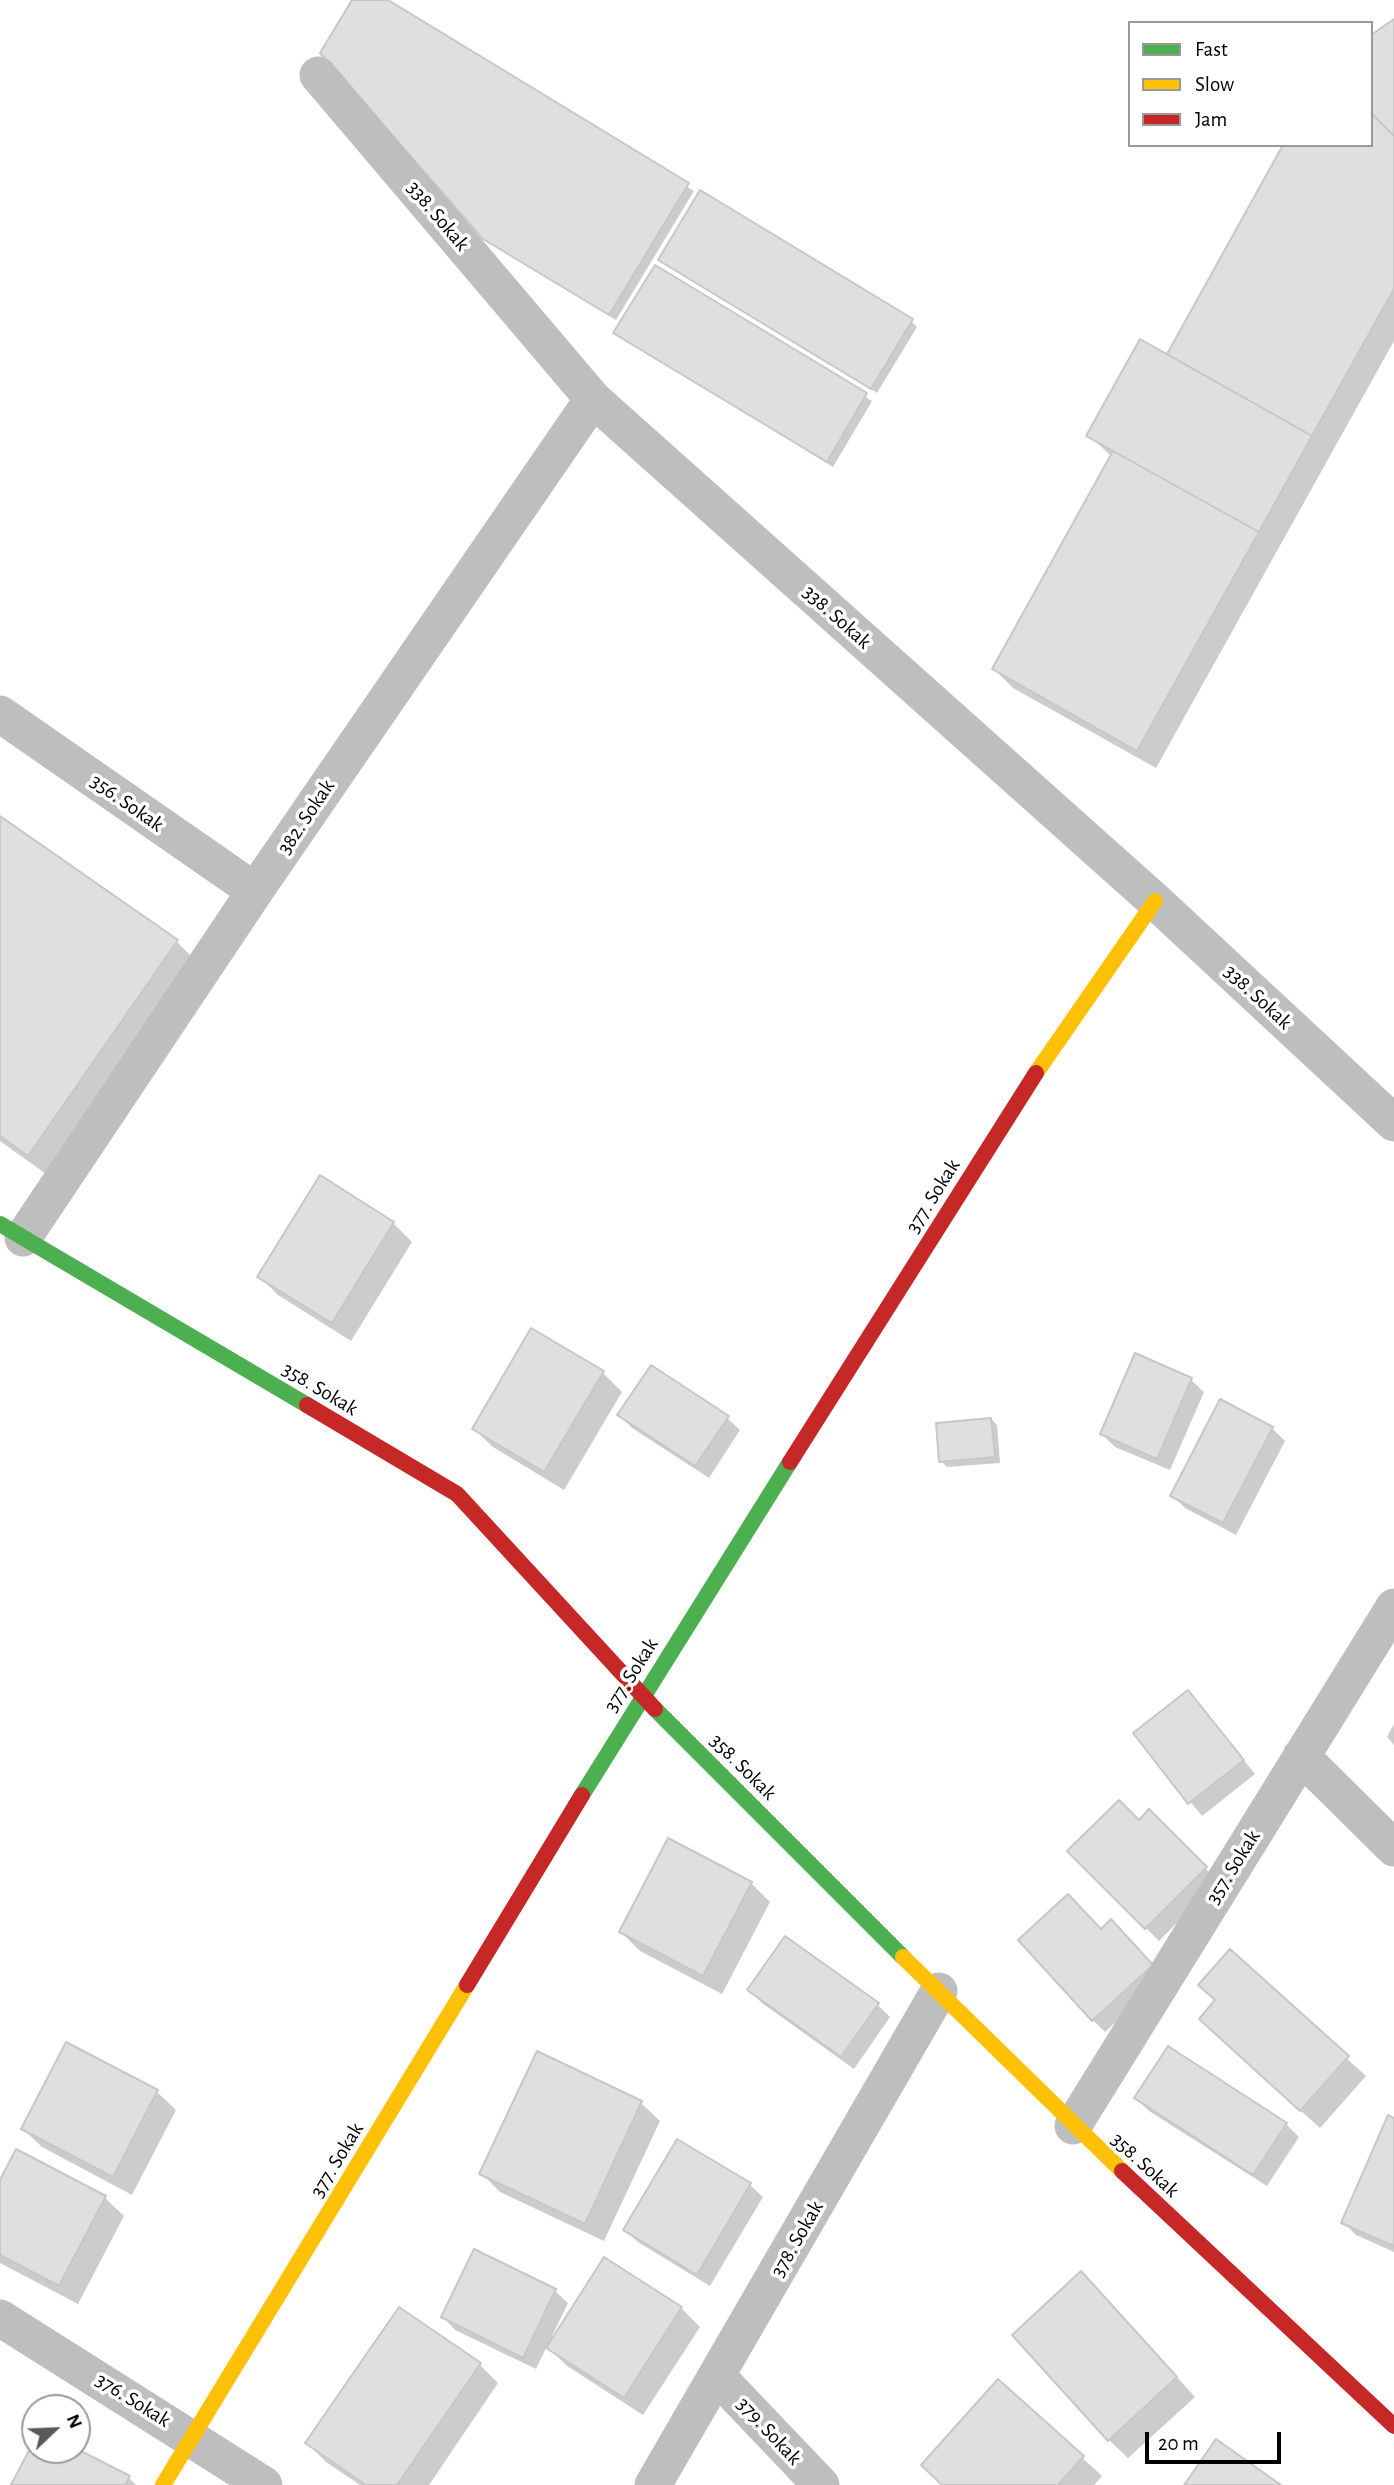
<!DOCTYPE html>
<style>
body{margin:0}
#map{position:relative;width:1394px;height:2485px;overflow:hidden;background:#fff;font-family:"Alegreya Sans",sans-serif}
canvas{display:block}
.legend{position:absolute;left:1128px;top:21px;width:245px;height:126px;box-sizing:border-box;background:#fff;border:2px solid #999;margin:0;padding:9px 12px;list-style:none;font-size:21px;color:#000}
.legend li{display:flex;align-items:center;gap:14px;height:35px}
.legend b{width:35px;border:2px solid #999}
.north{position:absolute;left:21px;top:2394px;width:70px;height:70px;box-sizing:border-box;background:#fff;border:2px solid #999;border-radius:50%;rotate:67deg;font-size:19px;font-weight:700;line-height:28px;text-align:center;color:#000}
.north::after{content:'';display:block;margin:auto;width:24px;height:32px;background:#595959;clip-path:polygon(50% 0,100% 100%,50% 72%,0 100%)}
.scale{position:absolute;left:1145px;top:2432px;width:136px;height:32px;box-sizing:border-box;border:4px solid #000;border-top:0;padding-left:9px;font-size:21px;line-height:24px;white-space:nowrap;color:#000;-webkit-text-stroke:5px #fff;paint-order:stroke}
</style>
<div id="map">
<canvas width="1394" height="2485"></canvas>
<ul class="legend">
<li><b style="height:9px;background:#4caf50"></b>Fast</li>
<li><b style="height:9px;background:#ffc107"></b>Slow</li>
<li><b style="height:9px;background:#c62828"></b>Jam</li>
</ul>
<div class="north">N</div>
<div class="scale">20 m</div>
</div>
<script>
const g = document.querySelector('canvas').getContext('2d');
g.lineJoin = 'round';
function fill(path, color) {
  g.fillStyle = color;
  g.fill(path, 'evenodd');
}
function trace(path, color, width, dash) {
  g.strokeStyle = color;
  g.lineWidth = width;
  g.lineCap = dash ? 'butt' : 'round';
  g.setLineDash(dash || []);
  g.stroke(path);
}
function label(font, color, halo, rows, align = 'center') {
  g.font = font + ' "Alegreya Sans",sans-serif';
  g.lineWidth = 7;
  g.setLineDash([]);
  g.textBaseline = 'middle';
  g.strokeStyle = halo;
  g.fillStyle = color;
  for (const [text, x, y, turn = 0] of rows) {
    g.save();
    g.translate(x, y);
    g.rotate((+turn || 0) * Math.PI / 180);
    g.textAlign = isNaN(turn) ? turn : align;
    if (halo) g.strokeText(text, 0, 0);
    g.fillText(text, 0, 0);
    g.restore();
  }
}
const shadow = new Path2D(`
 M354,0H384L694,191L616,320L484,237Z
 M1394,21V341L1156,768L1013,688L994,669L1112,457L1089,435L1167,357L1285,145H1371Z
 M660,259L911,321L917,327L877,393Z
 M656,267L872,401L833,467L616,333Z
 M0,818L177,942L201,966L53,1179L0,1141Z
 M393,1223L412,1242L351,1341L278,1295L259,1276Z
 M603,1373L622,1392L564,1490L493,1447L474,1429Z
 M1191,1380L1204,1392L1170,1470L1115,1447L1102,1434Z
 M620,1415L727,1418L740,1430L709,1478L632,1428Z
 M991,1419L997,1425L1000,1463L947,1467L941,1461Z
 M1272,1428L1285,1441L1236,1535L1185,1508L1173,1496Z
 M1188,1692L1255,1774L1202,1816L1135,1734Z
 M1394,1724V1745L1387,1737Z
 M1149,1812L1218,1881L1159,1941L1069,1851L1139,1823Z
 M751,1883L770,1902L722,1994L640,1951L621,1932Z
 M1101,1931L1164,1978L1105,2032L1093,2020Z
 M1230,1952L1366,2076L1320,2128L1220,2038Z
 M749,1990L878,2005L890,2017L854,2069L762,2003Z
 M1168,2048L1286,2124L1299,2137L1267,2186L1149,2111L1136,2098Z
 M538,2053L641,2103L660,2121L604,2241L500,2192L481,2173Z
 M157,2092L176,2110L132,2195L42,2147L23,2129Z
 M1394,2120V2252L1356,2235L1343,2222Z
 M677,2141L750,2185L763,2197L710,2286L638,2242L625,2230Z
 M17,2151L105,2198L124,2216L78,2304L0,2263V2184Z
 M475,2251L555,2291L568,2303L552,2336L555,2337L681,2308L700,2327L643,2415L567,2366L547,2346L536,2369L455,2330L443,2317Z
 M1100,2292L1195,2397L1128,2458L1109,2440Z
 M480,2365L498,2383L429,2485H360L326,2462L307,2443Z
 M999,2381L1102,2476L1094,2485H943Z
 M35,2443V2450L129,2478L136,2485H13Z`);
const building = new Path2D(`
 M352,0H388L689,183L609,315L483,239L320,53Z
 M1394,19V136L1371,113V35Z
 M1371,113L1394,136V289L1312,436L1167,354L1283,145H1371Z
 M700,190L913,319L871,389L658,260Z
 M655,265L867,393L827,462L613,333Z
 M1140,339L1312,436L1259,532L1086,436Z
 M1113,451L1259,532L1137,751L992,669Z
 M0,816L178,940L28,1156L0,1136Z
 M320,1175L394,1222L332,1323L257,1277Z
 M531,1328L604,1371L544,1472L472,1429Z
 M1135,1353L1192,1378L1157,1459L1100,1434Z
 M651,1365L729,1416L695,1466L617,1415Z
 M1220,1399L1273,1427L1223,1523L1170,1496Z
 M991,1418L995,1457L939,1462L936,1423Z
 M1188,1690L1244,1760L1188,1804L1133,1733Z
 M1119,1800L1139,1820L1149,1809L1207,1867L1145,1929L1067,1851Z
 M668,1838L752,1882L703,1976L619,1932Z
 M1068,1894L1101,1929L1111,1919L1153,1965L1092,2021L1018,1940Z
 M785,1936L879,2003L841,2057L747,1990Z
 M1230,1949L1349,2056L1300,2111L1199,2019L1215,2000L1198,1985Z
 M66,2042L158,2090L113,2177L21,2129Z
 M1168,2046L1287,2123L1253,2175L1134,2098Z
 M537,2051L642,2101L585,2224L479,2174Z
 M1388,2115L1394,2118V2246L1341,2223Z
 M677,2139L751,2183L697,2275L623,2230Z
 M16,2149L106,2196L59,2286L0,2255V2180Z
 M474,2249L556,2289L523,2358L441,2317Z
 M604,2257L682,2307L624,2398L546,2348Z
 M1081,2271L1177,2377L1108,2441L1012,2335Z
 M399,2307L481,2363L397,2485H366L305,2443Z
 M998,2379L1084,2456L1058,2485H942L921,2465Z
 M35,2439V2450L77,2449L130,2476L125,2485H11Z
 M1216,2439L1281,2485H1184Z`);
const street = new Path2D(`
 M318,75L593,399L1155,901L1394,1123
 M0,714L255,891
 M23,1238L255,891L593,399
 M1301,1756L1394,1848
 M1073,2126L1394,1607
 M0,2318L264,2485
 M718,2377L821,2485
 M653,2485L939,1991`);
const fast = new Path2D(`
 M0,1224L307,1405
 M655,1709L903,1957
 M582,1795L790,1462`);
const slow = new Path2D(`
 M1036,1073L1155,901
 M903,1957L1122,2171
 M163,2485L467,1985`);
const jam = new Path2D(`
 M307,1405L457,1494L655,1709
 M790,1462L1036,1073
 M467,1985L582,1795
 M1122,2171L1394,2426`);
const streetNames = [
 ["338. Sokak",438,216,50],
 ["338. Sokak",837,617,42],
 ["356. Sokak",127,803,35],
 ["382. Sokak",306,817,-56],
 ["338. Sokak",1258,997,43],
 ["377. Sokak",933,1196,-58],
 ["358. Sokak",320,1389,31],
 ["377. Sokak",631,1675,-58],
 ["358. Sokak",743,1767,45],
 ["357. Sokak",1233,1867,-58],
 ["377. Sokak",337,2160,-59],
 ["358. Sokak",1145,2165,43],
 ["378. Sokak",797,2239,-60],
 ["376. Sokak",133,2400,32],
 ["379. Sokak",769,2431,47]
];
fill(shadow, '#0003');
fill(building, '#dfdfdf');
trace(building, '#c7c7c7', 2);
trace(street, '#bebebe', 37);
trace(fast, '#4caf50', 16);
trace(slow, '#ffc107', 16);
trace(jam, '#c62828', 16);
label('21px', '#000', '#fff', streetNames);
</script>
